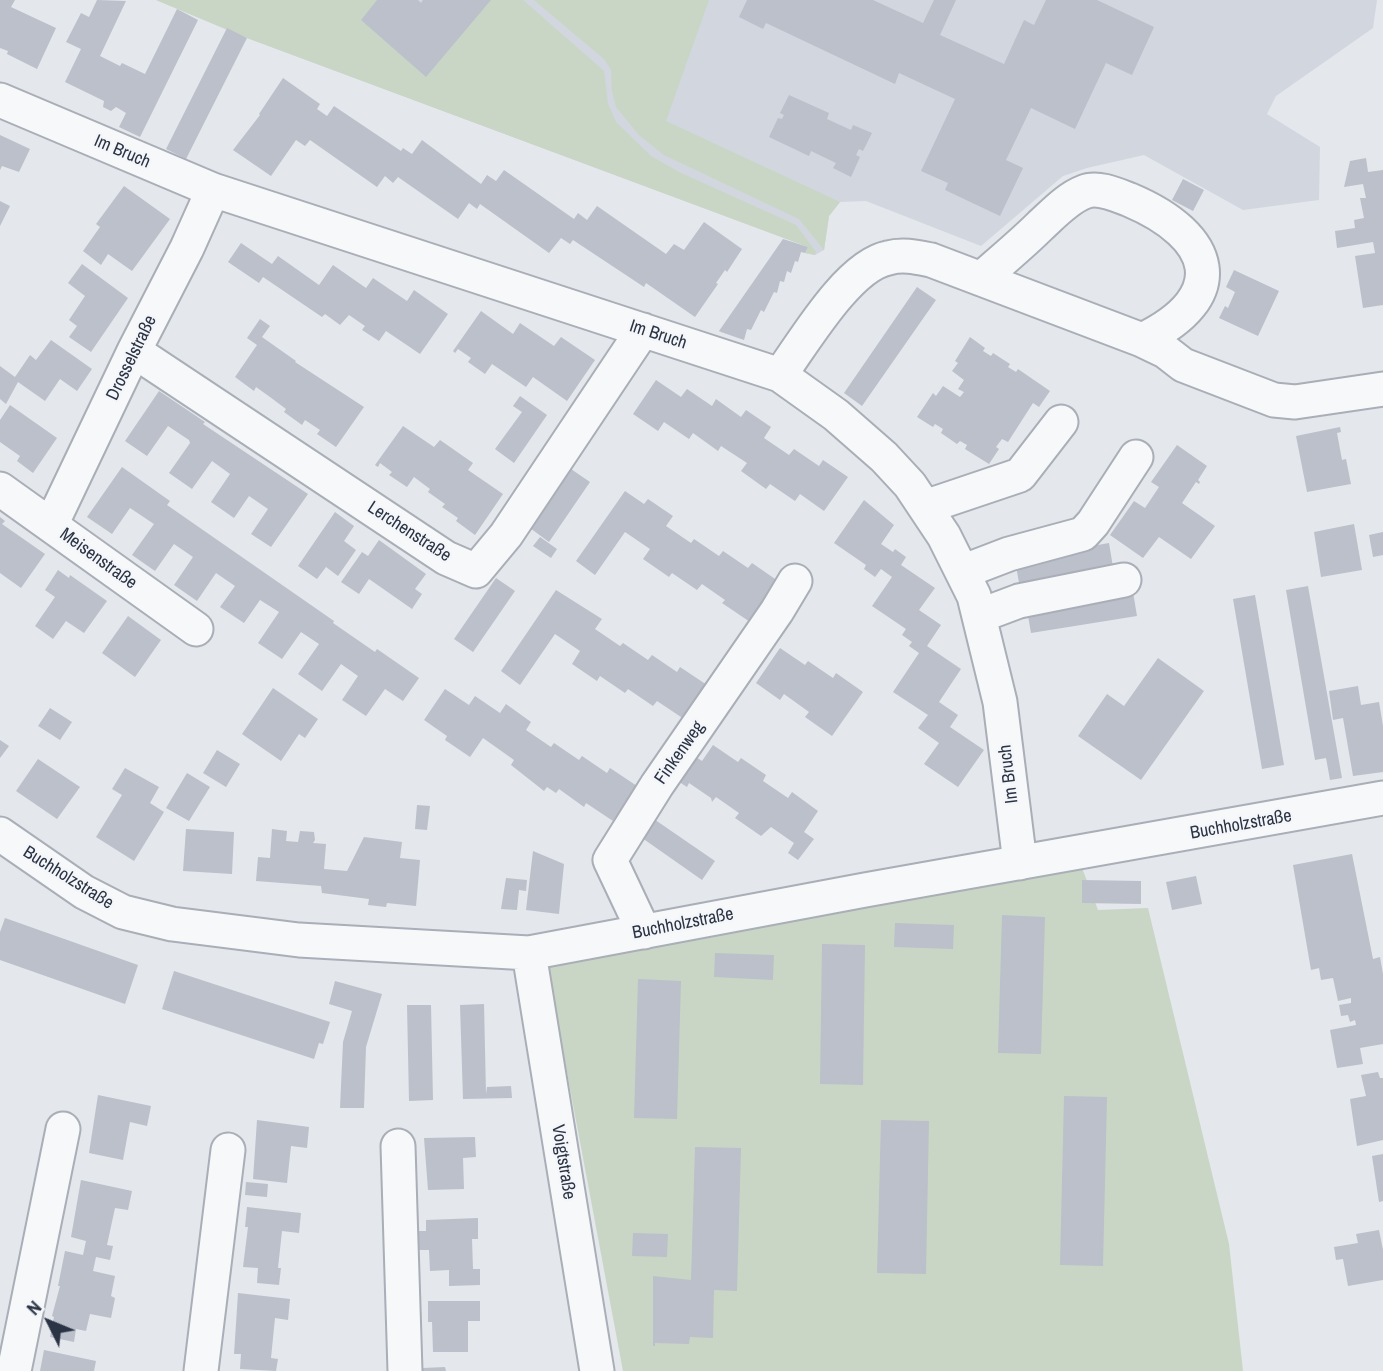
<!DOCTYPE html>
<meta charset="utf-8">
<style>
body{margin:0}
#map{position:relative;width:1383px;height:1371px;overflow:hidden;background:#e4e7ec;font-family:"Archivo Narrow",sans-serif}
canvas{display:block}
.north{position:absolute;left:14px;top:1287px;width:70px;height:70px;-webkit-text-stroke:5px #f4f6f9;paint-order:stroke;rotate:313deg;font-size:19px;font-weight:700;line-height:28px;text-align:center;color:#2b3445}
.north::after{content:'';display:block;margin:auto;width:24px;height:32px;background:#2b3445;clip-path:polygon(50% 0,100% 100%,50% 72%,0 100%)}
</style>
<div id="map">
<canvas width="1383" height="1371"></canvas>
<div class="north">N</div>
</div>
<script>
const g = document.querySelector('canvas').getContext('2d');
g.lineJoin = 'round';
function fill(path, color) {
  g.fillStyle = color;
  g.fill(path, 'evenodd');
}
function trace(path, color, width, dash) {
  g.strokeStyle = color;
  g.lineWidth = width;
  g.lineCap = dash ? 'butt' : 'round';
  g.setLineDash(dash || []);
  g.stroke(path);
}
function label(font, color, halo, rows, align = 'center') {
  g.font = font + ' "Archivo Narrow",sans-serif';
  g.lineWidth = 5;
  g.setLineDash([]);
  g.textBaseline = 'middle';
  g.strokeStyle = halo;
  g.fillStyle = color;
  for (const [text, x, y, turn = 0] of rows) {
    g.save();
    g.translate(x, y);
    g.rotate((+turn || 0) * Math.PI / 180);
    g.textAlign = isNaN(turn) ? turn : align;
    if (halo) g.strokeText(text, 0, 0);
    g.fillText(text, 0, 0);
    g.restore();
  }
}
const built = new Path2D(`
 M156,0H1377L1373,28L1276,96L1267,114L1320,147L1319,200L1243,210L1144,155L1087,168L1063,176L981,246L866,201L840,202L829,216L824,250L815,255L805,253L808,247L247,38Z`);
const green = new Path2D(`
 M156,0H377L361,20L426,77L491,0H523L604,71L608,104L616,122L651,156L679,172L796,225L816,252L815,255L805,253L808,247L247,38Z
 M534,0H709L666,121L840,202L829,216L824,250L799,219L664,155L639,135L616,107L612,91L611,70L604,59Z
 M1079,860L1098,910L1148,908L1229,1244L1243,1371H623L547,966Z`);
const building = new Path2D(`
 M0,0H15L11,7L56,28L37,69L7,54L8,51L0,48Z
 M97,0L126,1L100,56L120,66L122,63L145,74L177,9L198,20L140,137L119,127L126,113L116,107L111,111L103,107L104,101L65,82L81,49L66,42L81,13L89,17Z
 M377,0H418L421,3L423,0H491L426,77L361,20Z
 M747,0H873L923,23L934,0H956L940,35L1004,64L1024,20L1034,25L1046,0H1097L1154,27L1132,75L1106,63L1075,129L1031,108L1006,160L1023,168L1000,216L945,190L948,183L921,171L955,99L899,73L895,84L766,23L763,29L739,17Z
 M227,28L247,38L186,159L166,149Z
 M283,78L320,104L317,109L327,116L334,106L401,151L403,148L412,154L422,140L481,184L487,175L496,181L504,170L574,219L578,213L587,220L597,206L666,254L674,244L684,250L704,222L742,249L727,272L725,270L716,283L718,284L695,317L646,283L644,287L573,240L570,244L561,238L549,253L480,204L477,209L469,203L458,219L398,177L393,183L385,176L377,187L310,140L305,146L296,140L271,176L233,150L260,115L259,114Z
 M789,95L829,113L827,119L851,130L853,125L872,133L863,151L859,149L856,155L860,157L851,177L833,168L836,163L811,151L809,156L769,137L778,118L782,119L784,115L780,113Z
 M0,135L30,149L19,172L2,166L0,170Z
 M1366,158L1368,172L1383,170V305L1363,308L1355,256L1375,253L1373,242L1337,248L1335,231L1355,228L1354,220L1364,218L1360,198H1366L1363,184L1344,187L1350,161Z
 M1183,179L1204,190L1193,211L1172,200Z
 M124,186L170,219L132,271L108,254L101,265L83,251L100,227L96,224Z
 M0,201L10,206L0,226Z
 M783,239L808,247L805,253L801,252L798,262L795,261L791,273L787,271L784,282L780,281L777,293L774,292L764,312L761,310L751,330L747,329L744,340L721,332L719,331Z
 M241,243L272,264L278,256L319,285L333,265L366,288L373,278L407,301L414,290L448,314L420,354L386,331L379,341L362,330L365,326L349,315L340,325L325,314L322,317L263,277L259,283L228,262Z
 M82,264L128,298L91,352L69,337L77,326L69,320L85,296L68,283Z
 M1234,270L1279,291L1258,336L1219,318L1225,306L1228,308L1235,292L1226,287Z
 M917,287L936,300L862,406L844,393Z
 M481,311L513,334L520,323L554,346L561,337L595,360L567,401L533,377L526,387L492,364L485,374L468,362L471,358L458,349L455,353L453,351Z
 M260,319L270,326L262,337L296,361L295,362L364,407L336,447L317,434L320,430L305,420L302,425L284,412L286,409L270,397L256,387L254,391L235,377L257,345L247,338Z
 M970,337L985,348L983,351L991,356L993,353L1010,364L1008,367L1016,372L1018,369L1050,391L1039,407L1033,403L1008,442L1002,439L996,447L999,449L989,464L965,449L967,445L960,441L957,444L941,433L943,429L935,424L933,427L917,417L933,393L936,396L943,386L960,397L964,392L958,389L964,380L952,371L958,363L955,361Z
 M51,340L92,369L77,391L60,379L45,401L18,382L6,404L0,399V366L15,377L30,355L36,360Z
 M656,380L681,397L687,389L712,406L716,399L741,417L746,410L771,427L764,438L789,455L794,449L819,466L823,460L848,477L824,511L800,494L795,501L770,484L766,489L741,471L747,463L721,446L718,451L693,433L689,439L664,422L658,431L633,414Z
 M159,391L205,422L203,424L308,494L271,547L251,534L268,509L249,496L234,518L211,502L230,474L212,461L192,489L169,473L190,443L189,440L168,426L147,456L125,441Z
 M520,396L547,415L514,463L495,449L522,412L513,406Z
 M10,405L57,438L33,473L17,461L20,456L0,442V420Z
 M403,426L434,447L440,440L473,463L468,470L503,494L475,535L456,521L458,518L442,507L445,504L428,492L430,489L414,477L407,487L389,475L392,472L380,463L378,467L375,465Z
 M1340,427L1341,432L1337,433L1342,460L1346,459L1351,484L1307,492L1296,436Z
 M1177,445L1207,466L1198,480L1200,482L1199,484L1196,482L1182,503L1215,526L1191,559L1159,537L1143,558L1110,535L1134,501L1145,508L1159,487L1151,482Z
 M122,467L170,501L167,505L334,621L333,623L375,652L377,649L419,678L403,701L385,689L366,716L342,700L358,676L341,664L322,691L298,674L319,644L301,632L282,659L258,643L279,612L260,600L244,623L220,607L235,586L216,573L197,601L174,585L193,557L174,544L155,571L132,555L154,524L130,508L112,534L87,517Z
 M571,469L590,482L549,542L530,528Z
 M625,491L644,504L648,499L673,516L666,526L691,543L694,539L719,556L723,551L748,568L752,563L778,581L750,622L722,603L725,600L702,584L697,590L672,573L669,577L643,559L650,549L625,532L595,575L576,561Z
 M864,500L894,525L881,544L893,552L895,549L906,557L901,565L935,588L919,610L941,625L927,646L961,669L939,702L958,715L950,727L984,750L958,787L924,764L939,743L918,728L928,715L893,692L919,653L909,646L912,642L902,635L906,629L872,606L892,577L881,569L875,577L864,569L866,565L834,543Z
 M335,512L354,526L344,541L356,550L338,576L326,567L317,579L298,566Z
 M0,517L5,521L2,524L45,554L21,588L0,573Z
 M1354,524L1362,570L1321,577L1314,532Z
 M1383,532V555L1373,557L1369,535Z
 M540,537L557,549L551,558L533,546Z
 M379,540L426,574L415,589L422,594L412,609L369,579L359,594L341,582L362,552L368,556Z
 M1109,543L1113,567L1019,583L1015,560Z
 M58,570L69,578L70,575L107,601L84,633L66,621L53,639L35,626L55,597L45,590Z
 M496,578L515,591L473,652L454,639Z
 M1308,586L1342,778L1330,780L1326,758L1315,760L1286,590Z
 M556,590L602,619L595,629L620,646L623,643L648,660L652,655L677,672L680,667L707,685L684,719L657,701L653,706L628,689L625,693L600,676L597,681L572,664L580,651L555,634L520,685L501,671Z
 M1133,592L1137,616L1031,633L1027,610Z
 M1255,595L1284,765L1262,769L1233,599Z
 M128,616L161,640L135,677L102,653Z
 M780,648L805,665L808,661L833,678L836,673L863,692L832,736L805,717L809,712L784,694L780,700L756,683Z
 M1158,658L1204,691L1141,780L1078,736L1107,694L1124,706Z
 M1358,686L1361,705L1379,702L1383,726V772L1353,776L1343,718L1333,720L1329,691Z
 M273,688L318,719L305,738L299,734L281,761L242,734Z
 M445,689L469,705L475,696L500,713L506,704L531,722L526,730L551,747L554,743L579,760L582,756L607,773L610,768L637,786L613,821L586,803L584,807L559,789L556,793L547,787L544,791L511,765L514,760L483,738L470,757L445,740L447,736L424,720Z
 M50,708L72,722L60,740L38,726Z
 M0,740L9,746L0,758Z
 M713,745L738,762L741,758L766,775L763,781L788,798L792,792L818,811L804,832L814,839L798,860L788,853L794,843L771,827L761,836L735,818L739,813L716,797L712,802L711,798L689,783L687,787L673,778L690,753L702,761Z
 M217,750L240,764L226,787L203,773Z
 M38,759L80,787L57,819L16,791Z
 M125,768L159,787L150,803L164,812L134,861L96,837L122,795L112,789Z
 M187,773L210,787L189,821L166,808Z
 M417,805L430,806L427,830L415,829Z
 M648,815L715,861L702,880L635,833Z
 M186,829L234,832L232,874L183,871Z
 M272,829L287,831L286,841L298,842L300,831L314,832L315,840L313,843L326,844L324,869L347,871L364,837L402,842L400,858L420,860L416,906L387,903L386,907L368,905L369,899L322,893L321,886L256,881L258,857L270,858Z
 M533,851L564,864L559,914L526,910Z
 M1352,854L1373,959L1380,957L1383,974V1044L1360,1048L1363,1064L1337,1068L1330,1030L1356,1025L1355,1020L1350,1022L1348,1015L1341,1016L1339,1005L1351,1003V998L1338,1001L1333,978L1321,980L1319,968L1311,970L1293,865Z
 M1196,876L1202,904L1172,910L1166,882Z
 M506,878L527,880L526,891L519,890L517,910L501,909Z
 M1082,880L1141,881V904L1082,903Z
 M1002,915L1045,917L1041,1054L998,1053Z
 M5,918L138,965L125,1004L0,960V932Z
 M895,923L954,925L953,949L894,947Z
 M822,944L865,945L863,1085L820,1084Z
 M715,953L774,955L773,980L714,977Z
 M174,971L330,1022L323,1044L319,1043L314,1059L162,1009Z
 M638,979L681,981L677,1119L634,1118Z
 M335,981L382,994L366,1047L364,1108H340L343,1042L352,1011L329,1004Z
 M484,1004L486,1094L487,1087L511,1086L512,1098L463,1099L460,1005Z
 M407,1005H431L433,1100L409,1101Z
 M1378,1072L1380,1078H1383V1140L1357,1146L1350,1099L1366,1096L1361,1075Z
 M98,1095L151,1106L147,1126L130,1122L123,1160L89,1153Z
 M1064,1096L1107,1097L1103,1266L1060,1265Z
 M257,1120L309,1127L307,1148L291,1146L287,1183L253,1179Z
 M881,1120L929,1121L926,1274L877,1273Z
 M475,1137L476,1157L463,1158L464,1189L428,1190L424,1138Z
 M695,1147L741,1148L737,1291L714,1290L713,1338L690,1337L689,1344L655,1343V1346H653V1276L691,1280Z
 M1383,1154V1201L1379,1202L1372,1156Z
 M81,1180L132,1191L128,1210L115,1208L107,1245L113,1246L110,1260L96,1257L93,1271L115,1276L111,1296L115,1298L111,1318L90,1314L86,1331L76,1329L74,1342L50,1337L54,1317L52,1316L60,1286H58L65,1251L83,1255L86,1241L71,1237Z
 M246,1182L268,1184L267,1197L245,1195Z
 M247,1207L301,1213L299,1233L282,1231L278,1268H281L279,1285L257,1283L258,1268L243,1267L248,1227H245Z
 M478,1218V1239H472L473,1269H480V1285L449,1286V1270L430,1271L429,1250H417L416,1231H426V1220Z
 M1379,1230L1383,1250V1280L1348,1286L1343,1259L1336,1260L1334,1247L1358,1243L1356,1234Z
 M633,1233L668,1234L667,1257L632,1256Z
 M238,1293L290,1299L288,1320L275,1318L271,1358L278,1359L276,1371L240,1369L241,1354H234Z
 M428,1301H480V1321H468V1352H433L432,1322H428Z
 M44,1350L96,1361L94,1371H40Z
 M445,1367L446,1371H423V1368Z`);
const minor = new Path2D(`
 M0,100L213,190L780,375L836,415L884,457L910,485L944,536L974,596L1000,702L1020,863
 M981,279C1001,261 1022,244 1041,225C1053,214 1068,198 1084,192C1098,186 1117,195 1130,200C1215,236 1233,296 1142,340
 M134,351L446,558L476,571L506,535L643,330
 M780,375C804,342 848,266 888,258C903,254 916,257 931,260L1142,340L1165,351L1183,365L1274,400L1295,402L1383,389
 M0,489L196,629
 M925,507L1020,475L1061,422
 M51,525L134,351L187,248L213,190
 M962,572L1009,554L1083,534L1093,523L1136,457
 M979,616L1019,601L1124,580
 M0,834L84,892L123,912L172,924L299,940L529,953L865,890L1383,798
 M644,932L610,860L657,785L777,611L795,581
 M529,953L597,1371
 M398,1146L405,1371
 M14,1371L63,1129
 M201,1371L228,1150`);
const streetNames = [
 ["Im Bruch",122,152,23],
 ["Im Bruch",658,335,18],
 ["Drosselstraße",132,358,-64],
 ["Lerchenstraße",409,532,33],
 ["Meisenstraße",98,559,36],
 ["Finkenweg",680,753,-55],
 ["Im Bruch",1009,774,-97],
 ["Buchholzstraße",1241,825,-10],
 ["Buchholzstraße",68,878,32],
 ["Buchholzstraße",683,924,-11],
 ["Voigtstraße",563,1162,81]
];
fill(built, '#d2d6de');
fill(green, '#c9d6c5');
fill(building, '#bbc0ca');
trace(minor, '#a9aeb7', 37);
trace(minor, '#f7f8fa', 33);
label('18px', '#2b3445', '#f4f6f9', streetNames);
</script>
